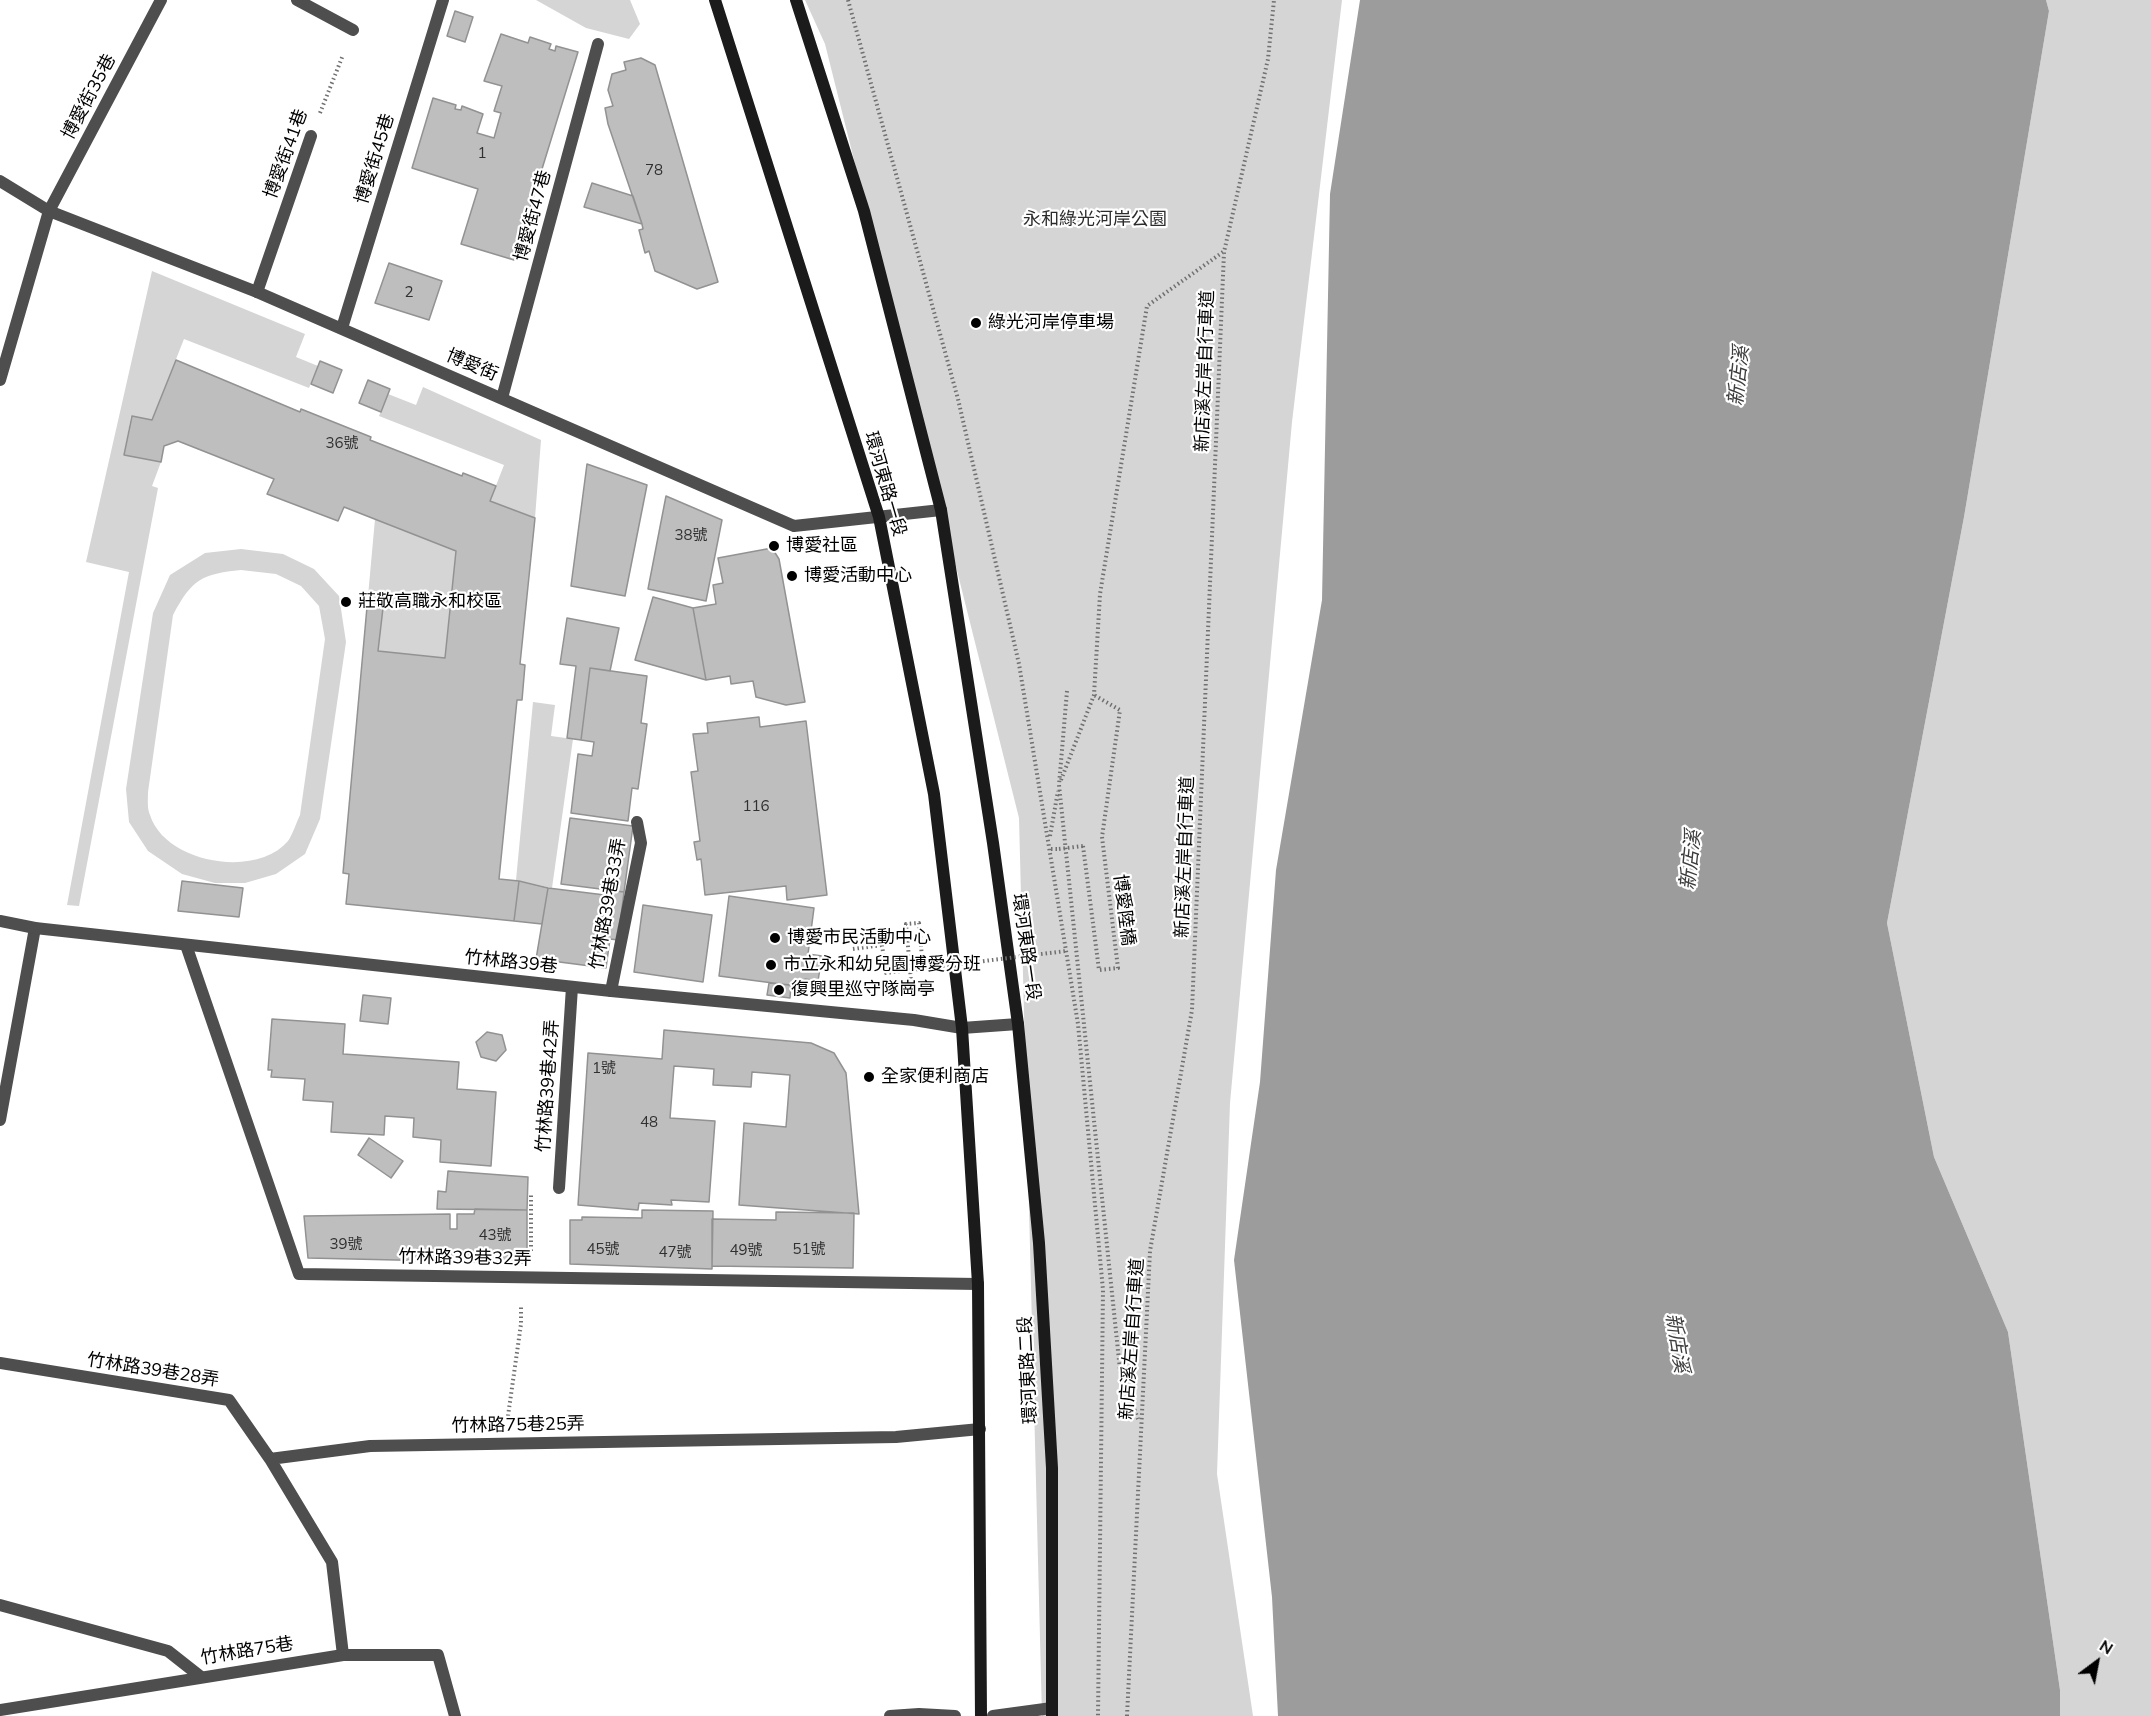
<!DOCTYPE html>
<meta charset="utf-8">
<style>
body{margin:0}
#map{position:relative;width:2151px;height:1716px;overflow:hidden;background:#fff;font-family:Mulish,sans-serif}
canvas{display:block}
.north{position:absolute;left:2067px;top:1632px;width:60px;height:60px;-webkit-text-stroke:4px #fff;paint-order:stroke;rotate:32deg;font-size:16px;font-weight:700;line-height:24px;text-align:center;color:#000}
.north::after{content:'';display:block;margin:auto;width:21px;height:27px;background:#000;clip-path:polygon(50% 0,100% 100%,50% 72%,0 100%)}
</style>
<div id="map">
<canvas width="2151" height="1716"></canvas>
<div class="north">N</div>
</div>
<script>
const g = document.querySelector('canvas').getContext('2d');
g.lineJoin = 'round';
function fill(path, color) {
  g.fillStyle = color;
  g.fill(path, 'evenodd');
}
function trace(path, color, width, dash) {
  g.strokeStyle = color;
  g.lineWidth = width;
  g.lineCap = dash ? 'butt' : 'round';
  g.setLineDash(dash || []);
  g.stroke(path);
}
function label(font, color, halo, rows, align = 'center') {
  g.font = font + ' Mulish,"Noto Sans TC",sans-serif';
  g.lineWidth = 4.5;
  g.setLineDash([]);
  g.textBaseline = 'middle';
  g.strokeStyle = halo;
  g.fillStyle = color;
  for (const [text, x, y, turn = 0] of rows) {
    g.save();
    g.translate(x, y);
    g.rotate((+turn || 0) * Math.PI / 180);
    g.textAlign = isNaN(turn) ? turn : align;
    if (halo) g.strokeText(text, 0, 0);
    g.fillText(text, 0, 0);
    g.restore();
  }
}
const green = new Path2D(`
 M536,0H630L640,24L629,39L586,28Z
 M805,0H1342L1292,422L1230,1103L1217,1474L1253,1716H1042L1019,818L825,44Z
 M2046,0H2151V1716H2060V1690L2008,1332L1934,1157L1887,923L1964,517L2049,11Z
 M152,271L305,334L296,357L318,366L309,388L184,339L152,420L131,416L124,455L161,462L152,486L158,488L79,906L67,905L129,572L86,562Z
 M423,387L541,440L535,518L490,501L504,465L379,416L388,394L416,405Z
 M375,519L456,551L445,658L378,651L383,609L367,607Z
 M241,549L283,554L314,569L339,596L346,642L320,819L305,854L276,874L245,883H215L182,874L148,851L129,822L126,789L153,613L170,575L205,553ZM241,570L276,574L301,586L319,606L325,639L300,815C296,823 293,834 288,841C256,879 165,863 150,815C147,809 148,799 148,792L173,615C192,579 202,574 241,570Z
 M533,702L555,705L551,736L573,739L552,888L516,880Z`);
const water = new Path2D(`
 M1360,0H2046L2049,11L1964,517L1887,923L1934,1157L2008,1332L2060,1690V1716H1278L1272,1597L1234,1260L1260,1082L1276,870L1322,600L1330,194Z`);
const building = new Path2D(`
 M455,11L473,17L465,42L447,36Z
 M501,34L528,43L530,37L551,44L549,49L555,51L556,46L578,52L514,260L461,244L478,189L412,168L433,98L456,105L455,109L461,110L462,106L483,114L477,133L494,138L501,113L494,111L502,86L484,81Z
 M641,58L655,65L718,282L697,289L655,271L649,251L645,253L639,230L643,229L642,224L608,124L605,108L613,106L608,90L612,74L626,70L624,62Z
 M592,183L633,196L642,224L584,207Z
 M389,263L442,281L429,320L375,303Z
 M176,360L300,412L301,409L371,437L370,440L462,476L463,473L496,486L490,501L535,518L520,664L525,665L522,700H517L499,879L519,881L514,921L346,904L349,874L343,873L367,607L383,608L378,651L445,658L456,551L344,507L338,521L267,494L274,479L178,441L164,446L161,462L124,455L132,416L152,420Z
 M320,361L342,370L333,393L311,384Z
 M368,380L390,389L381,412L359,403Z
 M587,464L647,485L625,596L571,586Z
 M666,496L722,520L706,601L648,589Z
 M772,548L779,559L805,702L786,705L756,697L753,681L731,684L730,676L706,680L693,608L716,604L713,585L723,583L718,558Z
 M653,597L693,608L706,680L635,660Z
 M567,618L619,628L610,671L590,668L581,740L567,738L576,666L560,664Z
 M590,668L647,676L641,723L647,724L638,789L632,788L628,821L571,813L578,754L592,756L594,742L581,740Z
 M759,717L760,727L806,721L827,895L787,900L786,886L705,895L701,859L697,860L694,842L700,841L691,772L698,771L693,734L708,733L707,723Z
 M570,818L633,826L624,892L561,884Z
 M182,881L243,888L239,917L178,911Z
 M519,881L548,888L542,924L514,921Z
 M548,888L605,895L606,890L624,892L618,940L610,939L606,968L536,959Z
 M729,896L814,908L808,954L822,956L818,981L805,979L804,987L719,976Z
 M643,905L712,915L703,982L634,972Z
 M769,983L791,985L790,998L767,995Z
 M363,995L391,998L388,1024L360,1021Z
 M272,1019L345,1024L343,1054L459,1062L457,1089L496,1092L491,1166L440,1162L441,1140L413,1137L414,1118L385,1116L384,1135L331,1132L333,1102L303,1100L305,1079L271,1077L272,1070H268Z
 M664,1030L811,1043L834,1053L846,1073L859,1214L739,1205L744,1123L786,1127L790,1075L752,1072L751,1087L713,1085L714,1069L674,1066L670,1118L715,1121L709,1202L671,1200L672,1205L639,1203L638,1210L578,1205L588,1053L662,1059Z
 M487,1032L502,1035L506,1050L496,1061L481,1057L476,1042Z
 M369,1138L403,1161L391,1178L358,1155Z
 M448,1171L528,1177L527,1210L437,1209L438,1191L446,1192Z
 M475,1209L527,1210V1263L308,1258L304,1216L450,1214V1229H457V1214H474Z
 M642,1210L713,1211L712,1269L570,1264V1220H582V1217L642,1218Z
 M776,1212L854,1213L853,1268L712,1266V1219L776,1220Z`);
const path = new Path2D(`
 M848,0L958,399L1019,664L1078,1024L1103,1290L1098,1716
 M320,113L343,55
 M1067,691L1059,785L1120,1370L1138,1419
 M1061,780L1094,695L1100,594L1147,306L1223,252
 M1050,836L1058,791
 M1083,846L1099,970L1118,968L1102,837L1120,710L1094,695
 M1051,849H1059
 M853,949L882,945
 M912,992L906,924L919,923L923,969
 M531,1251V1195
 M508,1416L521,1324V1305
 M1127,1716L1150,1251L1192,1010L1224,252L1268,59L1274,0`);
const lane = new Path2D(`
 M297,0L353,30
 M257,292L311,136
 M342,328L443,0
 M0,380L49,211L161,0
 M502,398L598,44
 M186,945L299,1274L978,1284
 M611,991L641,843L637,822
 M0,1120L35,928
 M559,1188L572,987
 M0,1363L229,1400L270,1459
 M0,1605L168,1651L201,1677
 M455,1716L438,1655H343L332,1562L270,1459L370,1446L896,1437L980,1429
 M890,1716L919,1714L955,1716
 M993,1716L1052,1708`);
const street = new Path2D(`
 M0,181L49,211L257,292L794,526L941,510
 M0,921L35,928L611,991L914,1020L962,1028L1018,1024
 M0,1710L343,1655`);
const secondary = new Path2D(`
 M715,0L879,517L934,794L962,1028L978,1284L981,1716
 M796,0L864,211L941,510L993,843L1018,1024L1039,1243L1052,1468V1716`);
const pathBridge = new Path2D(`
 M1059,849L1083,846
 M882,945L886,973L1066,951`);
const markers = [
 [976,323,6,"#000"],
 [774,546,6,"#000"],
 [792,576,6,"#000"],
 [346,602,6,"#000"],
 [775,938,6,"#000"],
 [771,965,6,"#000"],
 [779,990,6,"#000"],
 [869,1077,6,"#000"]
];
const numberNames = [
 ["1",482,153],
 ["78",654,170],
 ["2",409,292],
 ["36號",342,443],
 ["38號",691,535],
 ["116",756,806],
 ["1號",604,1068],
 ["48",649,1122],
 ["43號",495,1235],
 ["39號",346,1244],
 ["45號",603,1249],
 ["51號",809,1249],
 ["49號",746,1250],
 ["47號",675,1252]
];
const streetNames = [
 ["博愛街35巷",89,97,-62],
 ["博愛街41巷",286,154,-70],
 ["博愛街45巷",375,159,-73],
 ["博愛街47巷",533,216,-75],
 ["博愛街",472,365,23],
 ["新店溪左岸自行車道",1205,371,-88],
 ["環河東路一段",885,484,74],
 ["新店溪左岸自行車道",1185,857,-88],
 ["竹林路39巷33弄",608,904,-80],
 ["博愛陸橋",1124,910,83],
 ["環河東路一段",1026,947,82],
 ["竹林路39巷",511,962,6],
 ["竹林路39巷42弄",548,1086,-86],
 ["竹林路39巷32弄",465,1258,1],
 ["新店溪左岸自行車道",1132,1339,-86],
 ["竹林路39巷28弄",153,1370,9],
 ["環河東路二段",1028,1370,-93],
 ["竹林路75巷25弄",518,1425,-1],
 ["竹林路75巷",247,1651,-9]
];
const parkNames = [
 ["永和綠光河岸公園",1095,220]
];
const poiNames = [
 ["綠光河岸停車場",988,323],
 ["博愛社區",786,546],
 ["博愛活動中心",804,576],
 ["莊敬高職永和校區",358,602],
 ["博愛市民活動中心",787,938],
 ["市立永和幼兒園博愛分班",783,965],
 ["復興里巡守隊崗亭",791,990],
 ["全家便利商店",881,1077]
];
const waterNames = [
 ["新店溪",1739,376,-84],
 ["新店溪",1691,860,-84],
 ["新店溪",1677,1343,81]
];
fill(green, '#d5d5d5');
fill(water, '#9c9c9c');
fill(building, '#bebebe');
trace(building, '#929292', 1.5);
trace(path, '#707070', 4, [1.5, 3]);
trace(lane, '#4e4e4e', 12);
trace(street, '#4e4e4e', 12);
trace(secondary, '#1b1b1b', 12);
trace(pathBridge, '#707070', 4, [1.5, 3]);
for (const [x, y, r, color] of markers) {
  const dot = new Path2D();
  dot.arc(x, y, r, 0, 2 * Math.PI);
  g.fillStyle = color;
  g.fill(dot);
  trace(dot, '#fff', 2);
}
label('15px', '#303030', null, numberNames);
label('18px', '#000', '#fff', streetNames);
label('18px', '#2c2c2c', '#fff', parkNames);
label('18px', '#000', '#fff', poiNames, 'left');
label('italic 20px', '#3d3d3d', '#fff', waterNames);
</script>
